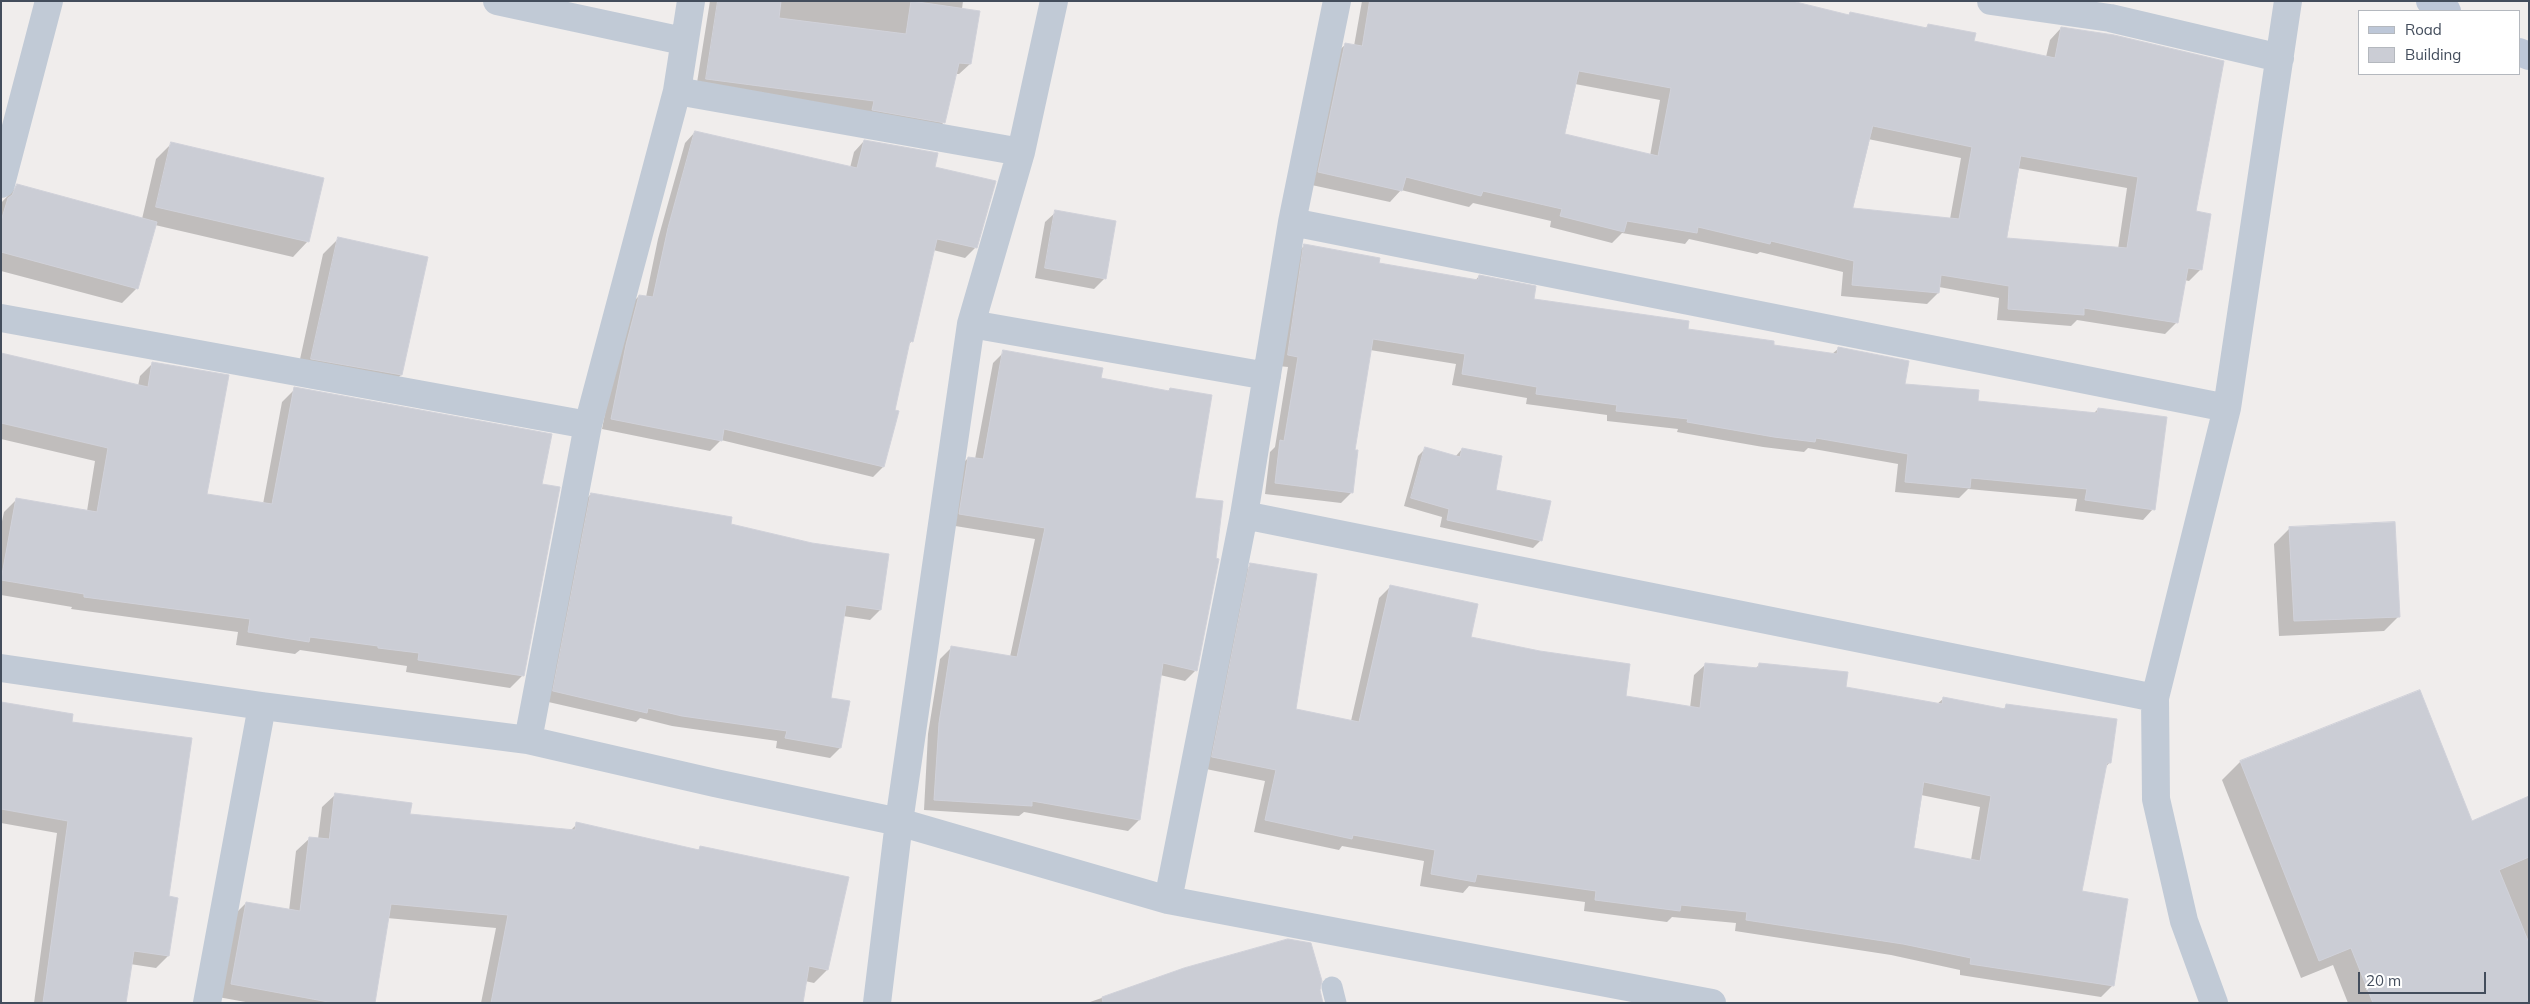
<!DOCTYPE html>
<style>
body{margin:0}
#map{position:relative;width:2530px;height:1004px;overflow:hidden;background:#f0edec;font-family:Mulish,sans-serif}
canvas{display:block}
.frame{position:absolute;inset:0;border:2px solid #434d5c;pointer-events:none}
.legend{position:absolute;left:2358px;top:10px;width:162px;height:65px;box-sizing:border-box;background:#fff;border:1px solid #b4b8be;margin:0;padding:6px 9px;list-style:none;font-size:15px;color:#434d5c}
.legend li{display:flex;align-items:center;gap:10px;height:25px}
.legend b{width:25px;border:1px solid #b4b8be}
.scale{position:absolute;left:2358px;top:972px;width:128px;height:22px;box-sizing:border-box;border:2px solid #434d5c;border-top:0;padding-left:6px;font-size:15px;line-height:18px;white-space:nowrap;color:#434d5c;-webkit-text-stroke:4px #fff;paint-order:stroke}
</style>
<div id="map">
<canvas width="2530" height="1004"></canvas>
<div class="frame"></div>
<ul class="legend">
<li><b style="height:6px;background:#bdc7d8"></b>Road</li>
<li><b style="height:14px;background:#cbcdd5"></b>Building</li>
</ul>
<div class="scale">20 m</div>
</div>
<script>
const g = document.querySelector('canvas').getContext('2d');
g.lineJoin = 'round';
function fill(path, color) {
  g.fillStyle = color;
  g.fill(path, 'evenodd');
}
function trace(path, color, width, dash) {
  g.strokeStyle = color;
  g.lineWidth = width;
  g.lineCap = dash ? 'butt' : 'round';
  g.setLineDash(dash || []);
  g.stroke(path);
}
const shadow = new Path2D(`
 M710,1H963L962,9L970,64L959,74H955L944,122L934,133L696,89Z
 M1362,1H1787L1848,16L1850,13L1925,29L1928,25L1973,42L2046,57L2050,40L2061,28L2194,212L2201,269L2189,281L2184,280L2177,322L2165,334L2077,320L2071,326L1997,320L1999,298L1939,287L1938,293L1927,304L1841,296L1843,272L1760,252L1757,254L1689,239L1685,244L1622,233L1612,243L1550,227L1551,221L1473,203L1469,207L1401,190L1390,202L1307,184L1334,55L1346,44L1354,46ZM1575,84L1660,100L1650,156L1563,134ZM1868,139L1961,158L1950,219L1852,209ZM2017,168L2127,188L2118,249L2005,239Z
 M695,132L850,168L854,152L864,141L933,168L976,247L965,258L933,250L912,341L908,345L883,467L873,477L721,440L710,451L602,429L616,356L629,306L639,296L646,297L658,239L685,143Z
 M171,144L308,241L293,257L155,225L137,288L122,303L1,271V203L17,186L142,219L156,159Z
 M1056,212L1105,278L1094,289L1035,278L1045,222Z
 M338,239L401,375L385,390L297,373L323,254Z
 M1305,245L1378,264L1475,281L1479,276L1532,300L1687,330L1772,346L1832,354L1839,348L1904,385L1977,403L2093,414L2098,409L2153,509L2143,520L2075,511L2077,499L1968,489L1959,498L1895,492L1898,464L1808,448L1804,452L1763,447L1677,432L1678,429L1607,421V415L1526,404L1527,398L1452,385L1456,364L1370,350L1354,451H1357L1351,493L1341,503L1265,494L1270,452L1275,447L1288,367L1278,366L1294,256Z
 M1004,352L1100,379L1167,392L1170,389L1194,499L1196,670L1185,681L1160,675L1139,820L1128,831L1024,812L1019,816L924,810L928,734L940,659L951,648L1010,657L1035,539L949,525L957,469L968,458L975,459L993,363Z
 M1,354L138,386L140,376L153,363L205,495L263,504L282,402L295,389L540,485L523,675L510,688L406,672L407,666L300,650L295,654L236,645L238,632L71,609L72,607L1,595V526L4,512L17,499L87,511L95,461L1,439Z
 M1425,449L1455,457L1462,449L1494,491L1541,540L1533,548L1440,527L1442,517L1404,506L1418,456Z
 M591,494L729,525L880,610L870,620L843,616L830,699L840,748L830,758L776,748L777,741L672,726L640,718L636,722L544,701L581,504Z
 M2289,529L2399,616L2384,631L2279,636L2274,544Z
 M1251,565L1295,710L1351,721L1379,598L1391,586L1469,638L1624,697L1690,708L1694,675L1706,664L1755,669L1759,665L1844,688L1937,704L1943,699L2002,710L2007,706L2110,762L2105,768L2081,893L2113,985L2101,997L1960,975V970L1891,955L1735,931L1736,923L1672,917L1667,922L1584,911L1585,902L1469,886L1463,893L1420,886L1424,861L1342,846L1339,850L1254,832L1265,781L1201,768L1239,576ZM1921,795L1980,807L1971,860L1913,848Z
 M2419,692L2472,823L2529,797V1003H2348L2333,965L2301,978L2222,780L2240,762Z
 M1,704L70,723L168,897V956L156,968L130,964L125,1003H34L57,833L1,823Z
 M336,794L409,816L570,831L577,824L697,851L701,847L827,970L814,983L805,981L801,1003H481L496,928L387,918L374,1003H251L218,997L233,916L246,903L289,911L296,851L310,838L318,839L322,807Z
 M1184,970L1319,990L1322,1003H1087Z`);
const building = new Path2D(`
 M718,1H781L779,18L906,34L911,1L980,11L971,64L959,63L945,123L872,110L874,101L706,79Z
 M1370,1H1792L1849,15L1850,12L1927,28L1928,24L1976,33L1974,41L2055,58L2061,27L2114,35L2224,61L2196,211L2211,214L2202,270L2188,268L2178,323L2084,308V315L2008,309L2009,286L1941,275L1939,293L1852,285L1854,261L1771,241L1770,244L1698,227L1697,233L1627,221L1624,232L1560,216L1562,209L1483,191L1481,196L1406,177L1402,191L1318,172L1345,43L1362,46ZM1579,71L1671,88L1658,156L1565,134ZM1873,126L1972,147L1959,219L1853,208ZM2021,156L2138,177L2127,248L2007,238Z
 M695,131L857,168L864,140L938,153L935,167L996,181L977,248L937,239L913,342L910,341L895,410L899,411L884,467L724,429L722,441L611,419L626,345L639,295L653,297L668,228Z
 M171,142L324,178L309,242L156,207Z
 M17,184L157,222L138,289L1,252V221L8,198L12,195Z
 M1055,210L1116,221L1106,279L1045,268Z
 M338,237L428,257L402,375L311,359Z
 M1304,244L1380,258L1379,263L1478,280L1479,275L1536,286L1534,299L1689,321L1688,329L1774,341V345L1837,354L1838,347L1909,361L1905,384L1979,390L1978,401L2097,413L2098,408L2167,417L2155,510L2085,500L2087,489L1971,478L1970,488L1905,482L1908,454L1816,438L1815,442L1774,437L1687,422L1688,419L1616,411L1617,405L1536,394L1537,387L1462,374L1465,354L1373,339L1355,450H1358L1353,493L1275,483L1280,440L1284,441L1298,357L1288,355Z
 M1003,350L1103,368L1101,378L1169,391L1170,388L1212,395L1195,498L1223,501L1216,558L1219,559L1197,671L1163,663L1140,820L1032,801V806L934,800L939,723L951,646L1017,657L1045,528L959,514L968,457L983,459Z
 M1,353L148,387L152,362L229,375L207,494L272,504L294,387L552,434L542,484L560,487L524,676L418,660L419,653L378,648V646L310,637L309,642L248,632L250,619L84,597V594L1,580L16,498L97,512L108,448L1,423Z
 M1425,447L1460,457L1462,448L1502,456L1496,490L1551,501L1542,541L1447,520L1449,509L1411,498Z
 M591,493L732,517L731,524L812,543L889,554L881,610L846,605L831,698L850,701L841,748L785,738L787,731L682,716L648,708L647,713L553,691Z
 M2395,522L2400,617L2294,621L2289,527Z
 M1250,563L1317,574L1296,709L1359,722L1390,585L1478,604L1471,637L1540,651L1630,664L1626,696L1700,708L1705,663L1758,668L1759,663L1848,672L1846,687L1942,704L1943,697L2005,709L2006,704L2117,719L2111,763H2107L2082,891L2128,899L2114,986L1970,964L1971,958L1903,944L1746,920L1747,912L1681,905L1680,911L1595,900L1596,891L1477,874L1475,882L1431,874L1435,850L1353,835L1352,839L1265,820L1276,770L1212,757ZM1924,782L1991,796L1980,861L1914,848Z
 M2420,690L2472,821L2529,796V857L2499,870L2529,943V1003H2373L2351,948L2319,961L2240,761Z
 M1,702L73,714L72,722L192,738L169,896L178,898L169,956L134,951L126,1003H43L68,821L1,809Z
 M335,793L412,803L410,814L575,830L576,822L699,850L700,846L849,877L828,970L809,966L803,1003H491L508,915L391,904L375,1003H334L231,984L246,902L300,911L309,837L329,839Z
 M1288,939L1311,943L1322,981L1320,990L1323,1003H1103L1102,997L1184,968Z`);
const lane = new Path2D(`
 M1332,987L1336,1003`);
const street = new Path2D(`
 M497,1L683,41
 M1991,1L2110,18L2280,58
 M677,91L1021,152
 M1,184L49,1
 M1292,222L2227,408
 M1,318L588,425
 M971,324L1267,376
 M1244,515L2155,698
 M1,668L262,706L528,740L715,783L899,822L1168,900L1712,1003
 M528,740L588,425L677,91L691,1
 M1168,900L1244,515L1292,222L1337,1
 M207,1003L262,706
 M877,1003L899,822L971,324L1021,152L1054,1
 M2214,1003L2184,921L2156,799L2155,698L2227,408L2288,1`);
const secondary = new Path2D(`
 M2430,1L2447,11
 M2519,52L2529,56`);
fill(shadow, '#0003');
fill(building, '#cbcdd5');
trace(building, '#d0d1d9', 1);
trace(lane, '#c1cad6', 21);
trace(street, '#c1cad6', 28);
trace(secondary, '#bdc7d8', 28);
</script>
